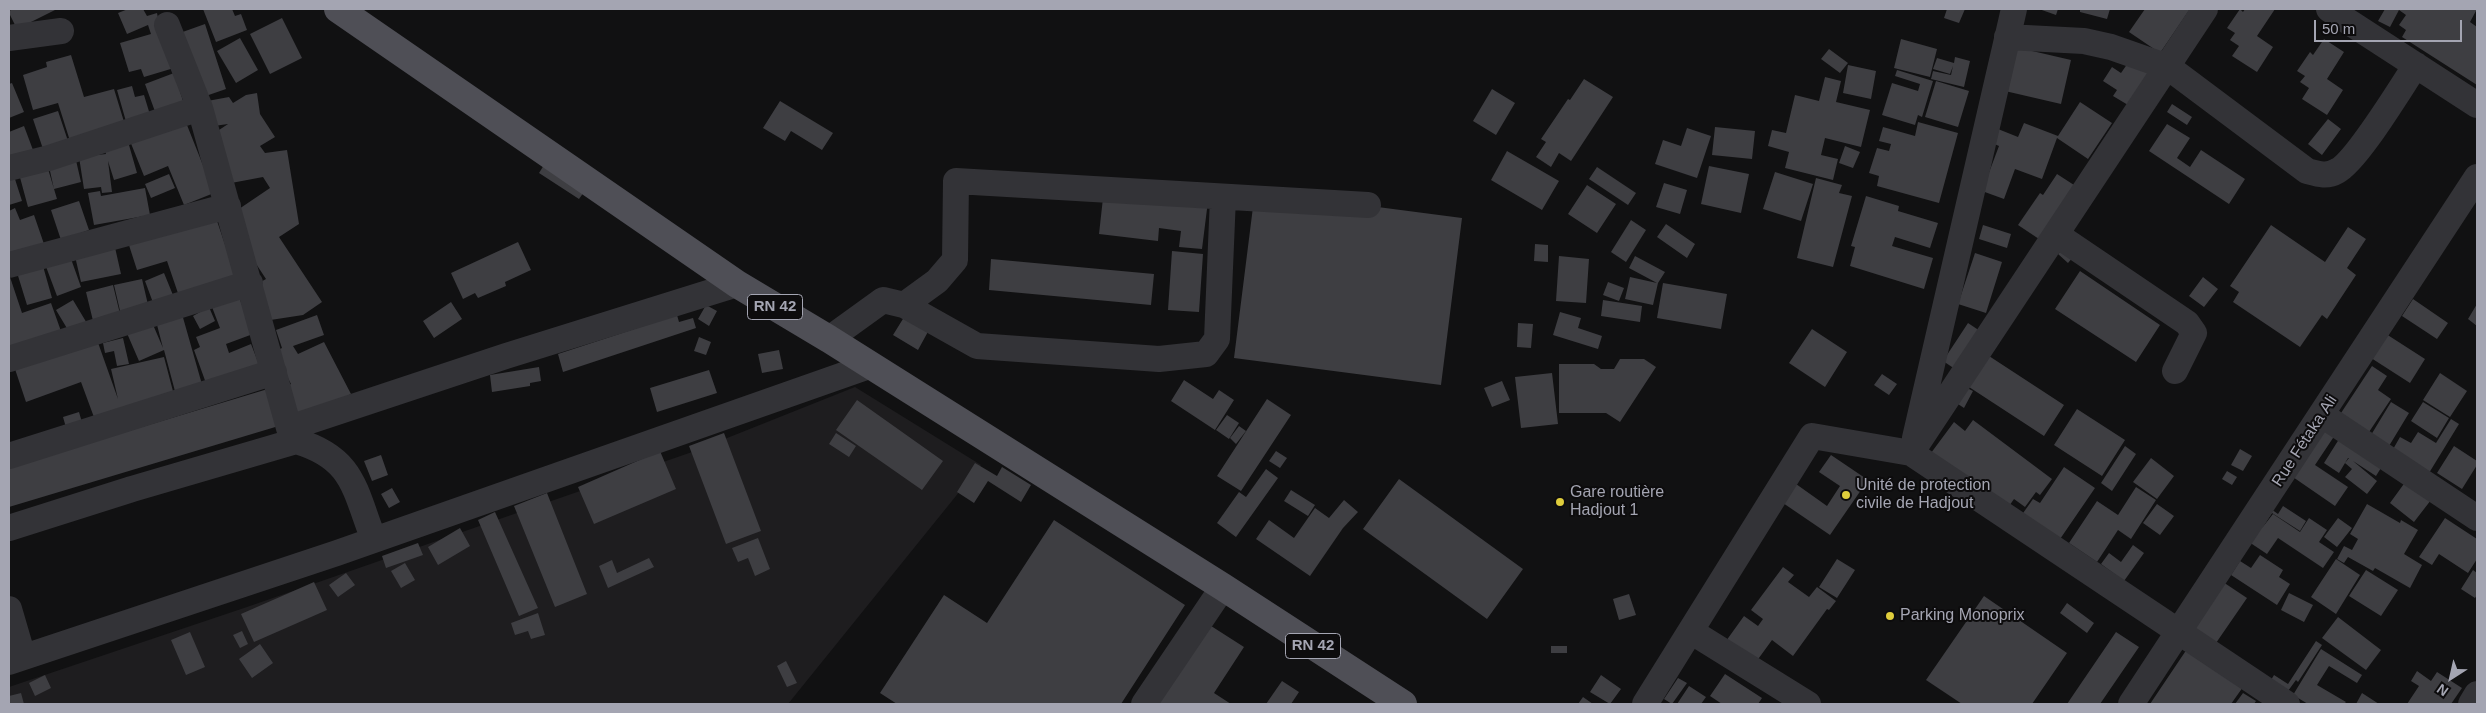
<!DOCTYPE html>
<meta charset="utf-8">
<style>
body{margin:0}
#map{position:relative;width:2486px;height:713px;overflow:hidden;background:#111112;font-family:Helvetica,sans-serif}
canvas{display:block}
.frame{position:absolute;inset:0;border:10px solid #a4a5b2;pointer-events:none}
.north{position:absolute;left:2426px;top:653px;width:50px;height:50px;-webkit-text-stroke:4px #0d0c0d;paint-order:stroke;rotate:215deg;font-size:14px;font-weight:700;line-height:20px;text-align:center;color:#a4a5b2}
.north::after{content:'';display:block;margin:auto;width:18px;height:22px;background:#a4a5b2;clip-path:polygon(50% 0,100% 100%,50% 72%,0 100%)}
.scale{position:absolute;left:2314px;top:20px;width:148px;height:22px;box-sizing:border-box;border:2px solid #a4a5b2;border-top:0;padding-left:6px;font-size:15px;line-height:18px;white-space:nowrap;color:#a4a5b2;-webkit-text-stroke:4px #0d0c0d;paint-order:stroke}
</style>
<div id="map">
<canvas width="2486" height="713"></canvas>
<div class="frame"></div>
<div class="north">N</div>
<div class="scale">50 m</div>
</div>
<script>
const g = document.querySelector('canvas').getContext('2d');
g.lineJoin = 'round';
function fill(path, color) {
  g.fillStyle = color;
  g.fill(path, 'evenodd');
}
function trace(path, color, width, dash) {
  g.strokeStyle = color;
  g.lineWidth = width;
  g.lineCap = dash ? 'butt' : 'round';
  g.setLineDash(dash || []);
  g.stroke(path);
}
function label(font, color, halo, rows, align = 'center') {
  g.font = font + ' Helvetica,sans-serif';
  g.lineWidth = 4;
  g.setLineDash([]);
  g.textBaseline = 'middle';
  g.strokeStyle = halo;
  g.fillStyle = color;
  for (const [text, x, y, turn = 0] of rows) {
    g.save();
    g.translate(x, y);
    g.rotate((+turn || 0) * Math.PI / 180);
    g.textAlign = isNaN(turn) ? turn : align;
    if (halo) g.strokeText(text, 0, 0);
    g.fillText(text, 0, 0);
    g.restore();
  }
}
const built = new Path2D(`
 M855,387L981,465L788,704H9V687L247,607L692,452Z`);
const building = new Path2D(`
 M11,9H57L17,29L9,13Z
 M128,9H143L147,16L157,13L162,37L174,68L144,77L141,69L129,72L120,43L151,34L148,25L127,34L118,13Z
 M203,9H232L235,16L241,14L247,30L216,42Z
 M1947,9H1965L1959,23L1944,18Z
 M2039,9H2058L2056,15Z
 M2080,9H2110L2107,19L2080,12Z
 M2145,9H2190L2160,53L2129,32Z
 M2240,9L2243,12L2245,9H2275L2257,36L2273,47L2257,72L2232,56L2239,46L2230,40L2235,33L2227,28Z
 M2385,9H2477L2470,22L2477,27V85L2402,37L2406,30L2399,25L2406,15L2399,10L2390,27L2378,21Z
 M282,18L302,58L270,74L250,34Z
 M205,24L226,89L200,98L177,34Z
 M240,38L258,70L236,83L217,51Z
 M1901,39L1937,49L1930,77L1894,68Z
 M2324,39L2344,52L2327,79L2343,90L2327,115L2302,99L2309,88L2300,82L2305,76L2297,71L2310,52L2313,55Z
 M2015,47L2071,60L2061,104L2005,91Z
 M1829,49L1848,63L1840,73L1821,59Z
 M71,55L84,97L114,89L125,125L70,141L58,103L33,110L23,75L47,67L46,62Z
 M1955,57L1970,61L1964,87L1931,79L1933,71L1951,75L1953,66L1950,74L1933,69L1937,58L1954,63Z
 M2130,60L2149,72L2128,105L2113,96L2117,90L2103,81L2112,67L2121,73Z
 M1848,65L1876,71L1871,99L1843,93Z
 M1897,70L1933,81L1922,117L1918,115L1915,125L1882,115L1892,83L1918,91L1920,84L1895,76Z
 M174,73L185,107L157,117L145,84Z
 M1825,77L1841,81L1836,102L1870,110L1861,147L1825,138L1821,155L1838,159L1833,180L1785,168L1789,152L1768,146L1772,130L1786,133L1795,95L1819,101Z
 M1584,79L1613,97L1571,161L1559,153L1551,167L1536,157L1546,142L1541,139L1568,99L1570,100Z
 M1936,81L1969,91L1958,127L1925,117Z
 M12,83L24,112L9,118V84Z
 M132,86L135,97L144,95L151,118L127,125L117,90Z
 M1492,89L1515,103L1496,135L1473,121Z
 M257,93L260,114L275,137L260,146L265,153L287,150L299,224L279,237L322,302L303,315L264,321L257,284L266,279L241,241L236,211L270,188L263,177L226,184L210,136L228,124L207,127L202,102L229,97L233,103L246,95Z
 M780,101L833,133L822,150L791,131L785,141L763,128Z
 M2080,102L2112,123L2088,159L2057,138L2042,179L2015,169L2004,199L1982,191L1999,146L1992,143L1998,129L2018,137L2024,123L2058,136Z
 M2172,104L2192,117L2187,125L2167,112Z
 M58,111L68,141L43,149L33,119Z
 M2328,119L2341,129L2322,155L2308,144Z
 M185,120L214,193L184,205L168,166L144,176L130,141Z
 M1918,122L1958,133L1939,203L1877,186L1879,176L1869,173L1877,148L1889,151L1891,144L1879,141L1883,127L1915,136Z
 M2167,124L2190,138L2177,158L2190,167L2201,150L2245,179L2229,204L2149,151Z
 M24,126L33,150L9,159V132Z
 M1715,127L1755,131L1752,159L1712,155Z
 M1687,128L1711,136L1697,178L1655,164L1663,140L1681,146Z
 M127,138L137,173L114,180L108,161L112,192L102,193L101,187L84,189L79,157L106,154L103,145Z
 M1845,146L1860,152L1853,168L1839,163Z
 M1507,151L1559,181L1542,210L1491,180Z
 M75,156L81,182L54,189L48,162Z
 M46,162L57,199L28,207L18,170Z
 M544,165L584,192L579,199L539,173Z
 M1709,166L1749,174L1741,213L1701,204Z
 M1597,167L1636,193L1628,205L1589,179Z
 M1775,172L1813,184L1801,221L1763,209Z
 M169,174L175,188L151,198L145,184Z
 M2057,174L2074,185L2039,239L2018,225L2040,193L2043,195Z
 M14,176L22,201L9,205V177Z
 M1816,178L1842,185L1839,193L1852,196L1833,267L1797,258Z
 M1664,183L1687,190L1680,214L1656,207Z
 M1587,185L1616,204L1597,233L1568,214Z
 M145,188L150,215L94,225L88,193L100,191L101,196Z
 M1104,189L1208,201L1202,249L1179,247L1181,231L1159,228L1158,241L1099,234Z
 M1255,191L1462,218L1441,385L1234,358Z
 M1866,196L1899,206L1898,211L1938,223L1930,248L1895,237L1892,246L1933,258L1924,289L1850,266L1855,247L1851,246Z
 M79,201L89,230L61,240L51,210Z
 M15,208L20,220L34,215L44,244L9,256V211Z
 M214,212L238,283L181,302L167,261L137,270L127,239Z
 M1631,220L1646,230L1626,262L1611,252Z
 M1666,224L1695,244L1687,258L1657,237Z
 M1983,225L2011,234L2007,248L1979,239Z
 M2271,225L2325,262L2348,227L2366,239L2347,268L2356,275L2327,319L2322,315L2300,347L2233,302L2239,292L2230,286Z
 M518,242L531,270L505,282L506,286L478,298L475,293L463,299L451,273Z
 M114,243L121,274L81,282L74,252Z
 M1535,244L1548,245V262L1534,261Z
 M2064,247L2074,256L2068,263L2058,254Z
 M1172,251L1203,254L1199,312L1168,310Z
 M1975,253L2002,262L1986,313L1958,304Z
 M70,256L81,287L57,296L45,264Z
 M1559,256L1589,259L1586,303L1556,301Z
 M1635,256L1665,272L1658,283L1653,305L1625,299L1630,277L1657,283L1629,268Z
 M41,259L52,298L27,305L15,266Z
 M991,259L1154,274L1151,305L989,290Z
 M2080,271L2160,325L2136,362L2055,309Z
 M164,273L175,300L155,308L145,281Z
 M9,274L22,313L51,303L62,334L9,352Z
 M2203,277L2218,289L2204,307L2189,296Z
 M142,279L149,309L121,315L114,285Z
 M1608,282L1624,288L1619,301L1603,295Z
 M1663,283L1727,294L1721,329L1657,318Z
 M113,285L121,318L94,325L86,292Z
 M239,297L253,334L226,344L229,353L251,344L260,367L207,386L194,350L200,347L196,337L220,328L212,307Z
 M2413,299L2448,323L2437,339L2402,316Z
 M73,300L88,325L71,335L56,310Z
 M1603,300L1642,306L1640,322L1601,316Z
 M451,302L462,319L434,338L423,321Z
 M2477,304V326L2468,319Z
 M706,305L717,311L709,326L698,319Z
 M209,307L215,321L200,329L193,316Z
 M1560,312L1581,318L1578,328L1602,336L1598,349L1553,335Z
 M182,314L203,388L176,395L164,350L139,361L126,331L151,320L163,348L156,321Z
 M906,314L930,328L918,350L893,335Z
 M317,315L324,335L293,346L298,354L324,342L351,394L300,420L284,388L291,384L274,352L282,348L276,330Z
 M677,315L679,322L693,318L696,328L563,372L558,354Z
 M1518,323L1533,324L1531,348L1517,347Z
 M1968,323L1980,331L1955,369L1943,361Z
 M1812,329L1847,352L1825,387L1789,363Z
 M2383,332L2425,359L2410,383L2368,356Z
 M96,337L118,399L111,369L164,357L174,395L95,420L81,382L26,402L14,366Z
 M699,337L711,342L706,355L694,351Z
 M123,338L129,364L117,366L114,351L105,353L103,343Z
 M779,350L783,369L762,373L758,354Z
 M1989,356L2064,405L2044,436L1969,387Z
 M1620,359H1644L1656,367L1620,422L1606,413H1559V364H1594L1601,369H1614Z
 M2372,366L2387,376L2378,390L2391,399L2369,432L2341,413Z
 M539,367L541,381L530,383V386L492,392L490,375Z
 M709,370L717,393L657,412L650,388Z
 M1552,373L1558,424L1521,428L1515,377Z
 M2440,373L2467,391L2450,417L2423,400Z
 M1882,374L1897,384L1889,395L1874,385Z
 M1184,380L1213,399L1219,390L1234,400L1215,430L1171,401Z
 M1502,381L1510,400L1492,407L1484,388Z
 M271,388L282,425L9,507V467Z
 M1967,388L1973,391L1964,408L1958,404Z
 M1267,399L1291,415L1241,491L1217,476Z
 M857,400L943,461L922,490L836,430Z
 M2391,402L2409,413L2389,446L2371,435Z
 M2423,402L2449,418L2437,438L2411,421Z
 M2077,409L2125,440L2102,476L2054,445Z
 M79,412L83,426L67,431L63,417Z
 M1227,415L1239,423L1229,439L1216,430Z
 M2451,419L2459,424L2429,473L2392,451L2400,437L2411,443L2418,432L2436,443Z
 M1973,420L2052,479L2040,495L2036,492L2025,507L2014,499L2007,509L1931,453L1954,422L1965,431Z
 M1239,426L1246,431L1236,444L1230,438Z
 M2323,427L2335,435L2315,465L2348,487L2335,506L2290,475Z
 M724,433L761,531L726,544L689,446Z
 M836,433L856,446L849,457L829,444Z
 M2341,436L2384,463L2376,476L2353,461L2377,481L2367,494L2345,477L2352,469L2345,463L2349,458H2348L2339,473L2324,463Z
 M2125,446L2136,454L2112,491L2101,483Z
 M2454,446L2477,461V465L2462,489L2437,473Z
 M2240,449L2252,456L2243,471L2231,465Z
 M660,451L676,489L594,524L578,487Z
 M1276,451L1287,458L1280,468L1269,461Z
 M381,455L388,475L372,481L364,461Z
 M1831,455L1868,480L1830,535L1783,503L1796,484L1827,506L1840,486L1819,472Z
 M2151,458L2174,476L2157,499L2133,482Z
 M975,463L997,476L1002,467L1031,485L1021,502L988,481L974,503L957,492Z
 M2064,467L2095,488L2058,542L2021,516L2033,499L2040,503Z
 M1266,469L1278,478L1236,537L1217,523L1239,492L1246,497Z
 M2227,471L2237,477L2232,485L2222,479Z
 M1399,479L1523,569L1487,619L1363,529Z
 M2406,481L2431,500L2414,522L2390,503Z
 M2136,487L2156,500L2131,539L2118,530L2097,562L2069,543L2097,501L2118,515Z
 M392,488L400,502L389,508L381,494Z
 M1291,490L1315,505L1308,516L1284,501Z
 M547,493L587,594L555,607L514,506Z
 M1344,500L1358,512L1343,528L1310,576L1256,539L1269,520L1294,538L1315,508L1329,518Z
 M2157,504L2174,516L2160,535L2143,523Z
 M2367,504L2400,523L2401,520L2418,530L2404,554L2422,565L2410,588L2375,568L2373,571L2348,557L2344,563L2337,559L2344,546L2352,550L2358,539L2350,534Z
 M2283,506L2306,521L2300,531L2272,513L2262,528L2273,514L2300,532L2309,518L2327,530L2319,542L2334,552L2323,568L2278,538L2267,554L2246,540L2268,507L2278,514Z
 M495,512L538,608L519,616L478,520Z
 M2338,518L2352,528L2337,547L2324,537Z
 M2445,518L2477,539V559L2468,573L2439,554L2432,565L2419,557Z
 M1054,520L1185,605L1121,704H897L880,693L944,595L987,623Z
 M460,528L470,546L438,565L428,547Z
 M758,538L770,569L755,576L748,558L738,562L732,548Z
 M418,543L423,555L386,568L382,556Z
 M2133,545L2144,553L2124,581L2101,564L2109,553L2121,562Z
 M2260,555L2283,570L2279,577L2290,584L2277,605L2231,575L2240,561L2251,568Z
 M649,558L654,567L608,588L599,566L612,560L617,573Z
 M1837,559L1855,570L1837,598L1819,587Z
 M2336,559L2360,575L2336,614L2311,597Z
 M405,563L415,580L401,588L391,571Z
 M1783,567L1794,575L1788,582L1809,597L1817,587L1836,601L1829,610L1827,609L1793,656L1772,640L1756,662L1726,641L1744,616L1758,626L1763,619L1751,610Z
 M2366,570L2398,590L2381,616L2349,596Z
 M2473,570L2477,573V595L2475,598L2461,589Z
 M346,573L355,585L338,597L329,585Z
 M314,582L327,610L254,642L241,614Z
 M2223,582L2247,598L2216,643L2193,628Z
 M2289,593L2313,605L2304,622L2281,610Z
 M1629,594L1636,615L1619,620L1613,599Z
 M1984,596L2067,653L2032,704H1962L1926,680Z
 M2067,603L2094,623L2087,633L2060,613Z
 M538,613L545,635L531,639L528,631L515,635L511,623Z
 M2338,617L2381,650L2366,670L2322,638Z
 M1208,624L1244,647L1214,693L1231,704H1155Z
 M242,631L248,644L240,648L233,635Z
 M190,632L205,667L186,675L171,640Z
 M2116,632L2139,647L2100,704H2067Z
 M2316,641L2322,645L2298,682L2296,680L2288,691L2271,680L2274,675L2288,684Z
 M260,644L273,663L252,678L239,659Z
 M1551,646H1567V653H1551Z
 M2187,649L2243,687L2231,704H2150Z
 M2321,649L2362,675L2357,683L2329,666L2317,685L2346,702L2344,704H2308L2293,695Z
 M786,661L797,683L787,687L777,666Z
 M2417,671L2431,681L2437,672L2462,688L2451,704H2407L2419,686L2411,681Z
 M1725,674L1762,698L1758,704H1722L1710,696Z
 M45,675L51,688L35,696L29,683Z
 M1601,675L1621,689L1610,704L1590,692Z
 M1678,678L1687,683L1672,704L1664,699Z
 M1282,681L1299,692L1291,704H1266Z
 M1689,686L1706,697L1701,704H1677Z
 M21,693L24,704H9V696Z
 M2243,693L2256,701L2254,704H2235Z
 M2362,693L2379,704H2356Z
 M1583,697L1593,704H1578Z`);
const minor = new Path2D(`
 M2329,9L2477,105
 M167,25L200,108L289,428L296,441C354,458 354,489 374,540
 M2007,37L2084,41L2111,47L2168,67L2307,171C2318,174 2327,177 2337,171C2357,161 2401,87 2416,65
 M9,38L61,31
 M9,168L49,158L200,108
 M2057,235L2187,323L2194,333L2175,371
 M9,265L228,206
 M904,305L937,281L955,260L956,181L1368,205
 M829,339L883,300L904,305L977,346L1159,359L1206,354L1217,339L1223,197
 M9,359L250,283
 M2322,415L2477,518
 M289,428L506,356L737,284
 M1915,438L2014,9
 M1911,453L2205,9
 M9,456L274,372
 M9,528L132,489L296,441
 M9,609L23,657
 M1692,632L1808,704
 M9,662L337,553L869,366
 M1144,704L1223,587
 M1645,704L1812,436L1911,453L2287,704
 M2131,704L2477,177
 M2471,704L2477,694`);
const major = new Path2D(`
 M338,9L737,284L829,339L1223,587L1403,704`);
const markers = [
 [1846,495,5,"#dfcd3c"],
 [1560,502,5,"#dfcd3c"],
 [1890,616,5,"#dfcd3c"]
];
const shields = [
 [775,307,55],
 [1313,646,55]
];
const shieldNames = [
 ["RN 42",775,307],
 ["RN 42",1313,646]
];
const streetNames = [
 ["Rue Fétaka Ali",2305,441,-57]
];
const poiNames = [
 ["Unité de protection",1856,486],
 ["civile de Hadjout",1856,504],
 ["Gare routière",1570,493],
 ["Hadjout 1",1570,511],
 ["Parking Monoprix",1900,616]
];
fill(built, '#1e1d1f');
fill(building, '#3e3e42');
trace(minor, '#333337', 26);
trace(major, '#4f4f56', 28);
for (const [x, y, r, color] of markers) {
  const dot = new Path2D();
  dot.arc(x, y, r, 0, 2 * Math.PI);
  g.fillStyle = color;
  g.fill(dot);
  trace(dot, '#0d0c0d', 2);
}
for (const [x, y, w] of shields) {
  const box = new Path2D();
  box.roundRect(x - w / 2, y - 12.5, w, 25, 4);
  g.fillStyle = '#0d0c0d';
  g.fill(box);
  trace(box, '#a4a5b2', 1);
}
label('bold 15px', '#a4a5b2', null, shieldNames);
label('16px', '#a4a5b2', '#0d0c0d', streetNames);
label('16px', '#a4a5b2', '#0d0c0d', poiNames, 'left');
</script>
